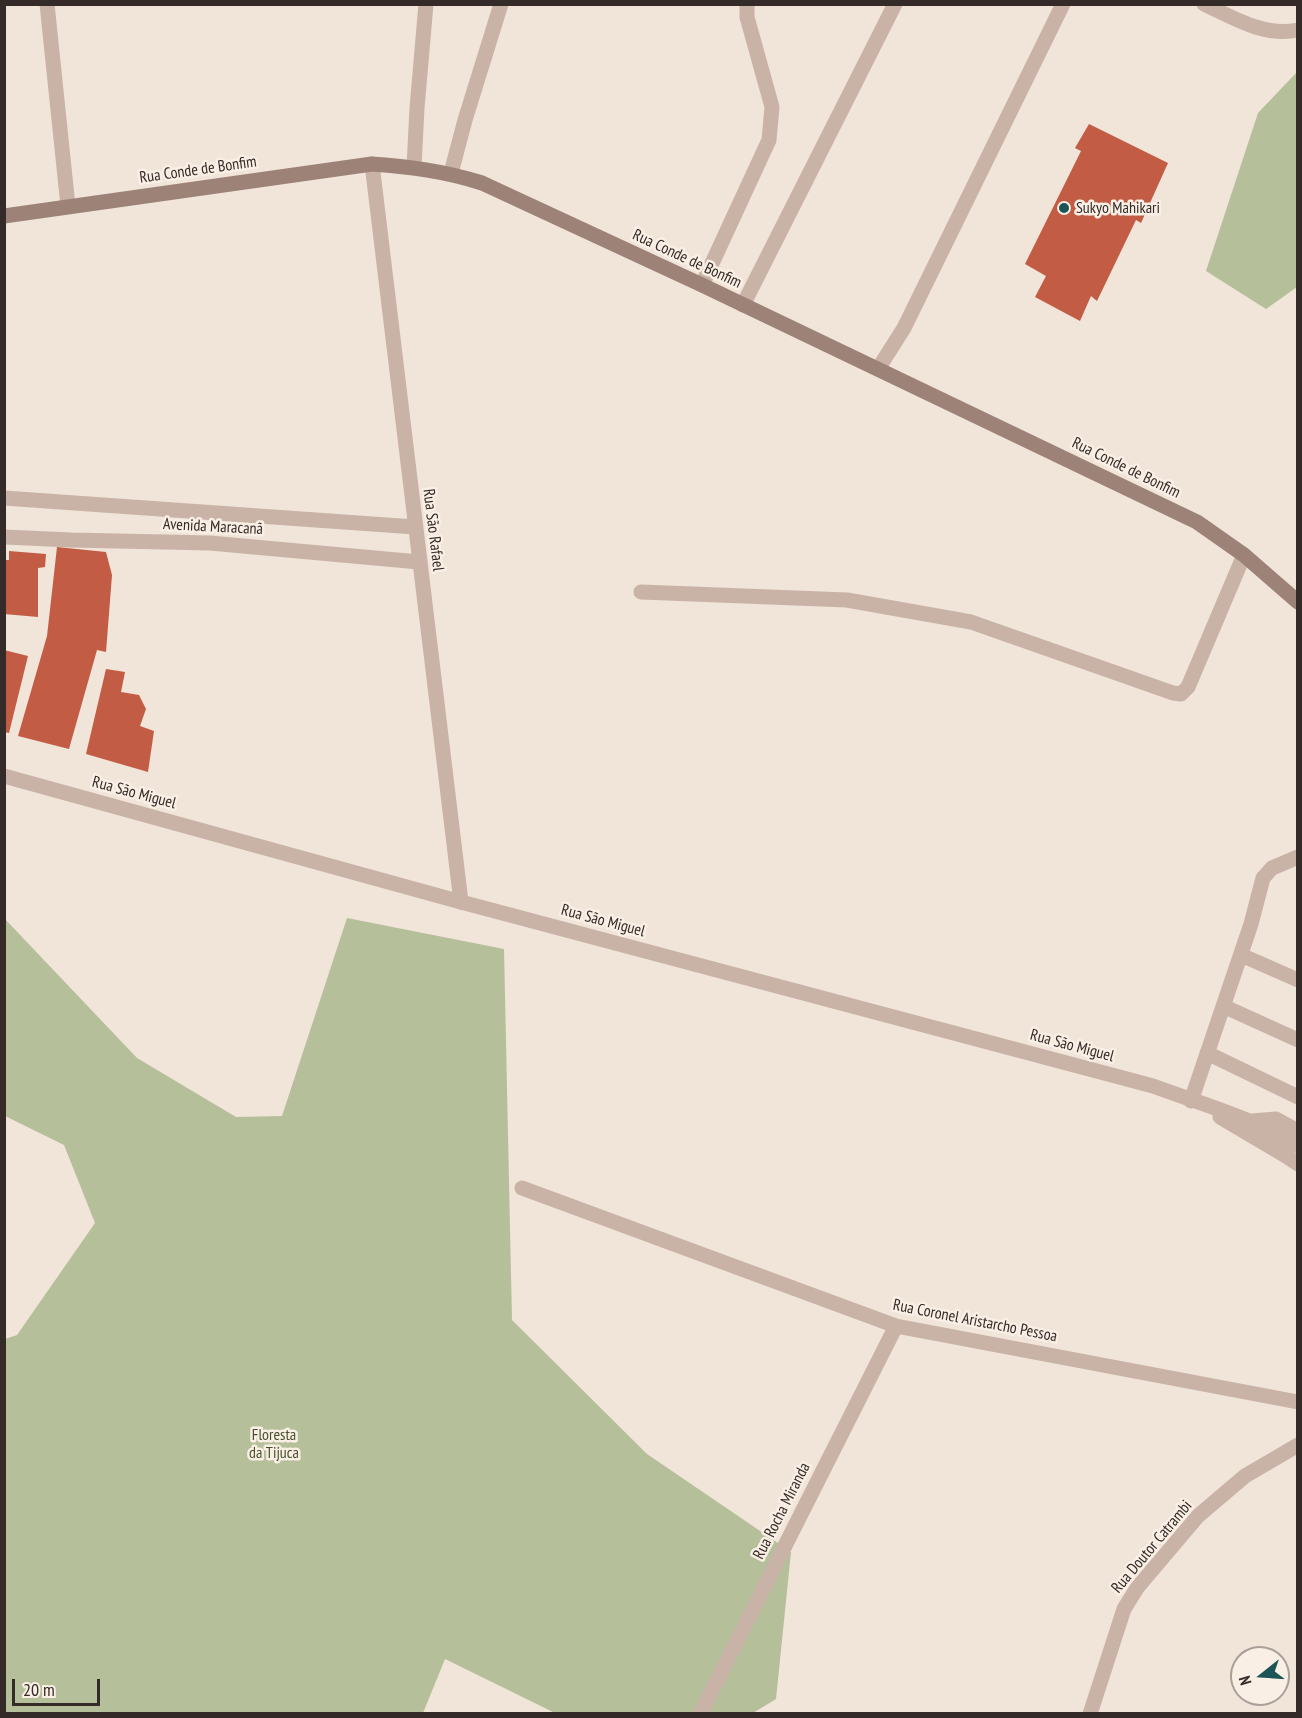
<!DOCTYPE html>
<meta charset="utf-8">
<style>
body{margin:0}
#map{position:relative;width:1302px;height:1718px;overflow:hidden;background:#f1e4d9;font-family:"PT Sans Narrow",sans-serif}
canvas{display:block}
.frame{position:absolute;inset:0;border:6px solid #342a27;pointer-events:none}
.north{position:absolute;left:1230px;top:1646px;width:60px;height:60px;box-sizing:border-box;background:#f9efe5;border:2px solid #aaa099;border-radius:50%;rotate:253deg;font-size:16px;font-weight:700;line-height:24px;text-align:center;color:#342a27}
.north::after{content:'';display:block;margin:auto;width:21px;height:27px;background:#1d5455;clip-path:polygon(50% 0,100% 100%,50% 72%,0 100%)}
.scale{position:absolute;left:12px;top:1679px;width:88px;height:27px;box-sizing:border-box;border:3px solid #342a27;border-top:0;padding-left:8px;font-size:18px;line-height:21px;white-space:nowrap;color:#342a27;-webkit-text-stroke:4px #f9efe5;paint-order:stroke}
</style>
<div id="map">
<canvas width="1302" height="1718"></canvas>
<div class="frame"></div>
<div class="north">N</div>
<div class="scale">20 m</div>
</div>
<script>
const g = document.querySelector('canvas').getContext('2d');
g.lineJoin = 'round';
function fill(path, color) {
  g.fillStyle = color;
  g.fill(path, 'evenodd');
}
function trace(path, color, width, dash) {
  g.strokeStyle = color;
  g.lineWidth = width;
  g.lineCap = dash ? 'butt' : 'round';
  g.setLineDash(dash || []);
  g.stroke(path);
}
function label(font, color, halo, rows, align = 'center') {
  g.font = font + ' "PT Sans Narrow",sans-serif';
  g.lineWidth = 5;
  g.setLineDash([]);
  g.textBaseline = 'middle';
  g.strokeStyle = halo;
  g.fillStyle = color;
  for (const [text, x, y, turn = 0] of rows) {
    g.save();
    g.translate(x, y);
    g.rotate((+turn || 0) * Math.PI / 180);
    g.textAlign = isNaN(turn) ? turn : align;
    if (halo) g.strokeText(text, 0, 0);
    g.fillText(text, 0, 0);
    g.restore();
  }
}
const green = new Path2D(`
 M1297,72V287L1266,309L1206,271L1258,113Z
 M4,918L137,1058L236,1117L282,1116L347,918L504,949L512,1320L647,1454L791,1552L776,1699L753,1713H555L445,1659L423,1713H5V1339L17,1335L95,1223L64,1145L5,1116Z`);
const building = new Path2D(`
 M1089,124L1168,163L1141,223L1136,220L1097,301L1091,296L1080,321L1035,297L1046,276L1025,264L1081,151L1075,148Z
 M57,547L106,552L112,575L106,652L97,650L69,749L18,736L47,636Z
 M9,551L46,554L45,567L38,568V617L4,614V560H9Z
 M4,650L28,656L9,733L4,732Z
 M106,669L125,672L121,692L139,695L146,709L140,726L154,731L148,772L86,754Z`);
const service = new Path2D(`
 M47,4L68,206
 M414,167L417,108L426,4
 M451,173L465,120L501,4
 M641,592L847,600L971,622L1173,693L1181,694L1188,687L1244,555
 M1241,955L1298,980
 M1223,1006L1298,1040
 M1207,1053L1298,1097
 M1191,1101L1251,924L1263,878L1272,868L1298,857
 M1252,1121L1276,1119L1298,1131`);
const minor = new Path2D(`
 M1204,4C1234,18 1264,37 1298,30
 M372,164L461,902
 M702,285L769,140L772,107L747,17V4
 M743,305L895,4
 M878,369L904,328L1063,4
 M4,498L415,527
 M4,537L71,540L210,543L419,562
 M522,1188L896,1326L1298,1402
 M700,1714L896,1326
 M1090,1714L1124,1609L1137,1588L1198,1516L1245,1476L1298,1445`);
const tertiary = new Path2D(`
 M4,776L461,902L1153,1086C1202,1104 1253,1118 1298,1146
 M1220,1117L1286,1156L1298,1164`);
const secondary = new Path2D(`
 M4,216L372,164C411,167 444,171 482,183L702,285L1197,522L1244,555L1298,602`);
const markers = [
 [1064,208,6,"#1d5455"]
];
const streetNames = [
 ["Rua Conde de Bonfim",198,170,-8],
 ["Rua Conde de Bonfim",687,259,25],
 ["Rua Conde de Bonfim",1126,468,26],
 ["Avenida Maracanã",213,527,3],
 ["Rua São Rafael",433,530,83],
 ["Rua São Miguel",134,793,15],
 ["Rua São Miguel",603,921,15],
 ["Rua São Miguel",1072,1046,15],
 ["Rua Coronel Aristarcho Pessoa",975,1321,11],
 ["Rua Rocha Miranda",782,1511,-63],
 ["Rua Doutor Catrambi",1152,1547,-50]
];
const poiNames = [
 ["Sukyo Mahikari",1076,208]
];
const parkNames = [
 ["Floresta",274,1435],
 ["da Tijuca",274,1453]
];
fill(green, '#b5bf9a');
fill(building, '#c35c44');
trace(service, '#c8b3a6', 15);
trace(minor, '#c8b3a6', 15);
trace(tertiary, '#c8b3a6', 15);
trace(secondary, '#9c8277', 15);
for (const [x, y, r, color] of markers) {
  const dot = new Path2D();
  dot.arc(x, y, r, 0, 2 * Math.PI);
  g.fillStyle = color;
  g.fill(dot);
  trace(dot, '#f9efe5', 2);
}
label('16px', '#342a27', '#f9efe5', streetNames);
label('16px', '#342a27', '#f9efe5', poiNames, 'left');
label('16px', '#46522b', '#f9efe5', parkNames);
</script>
